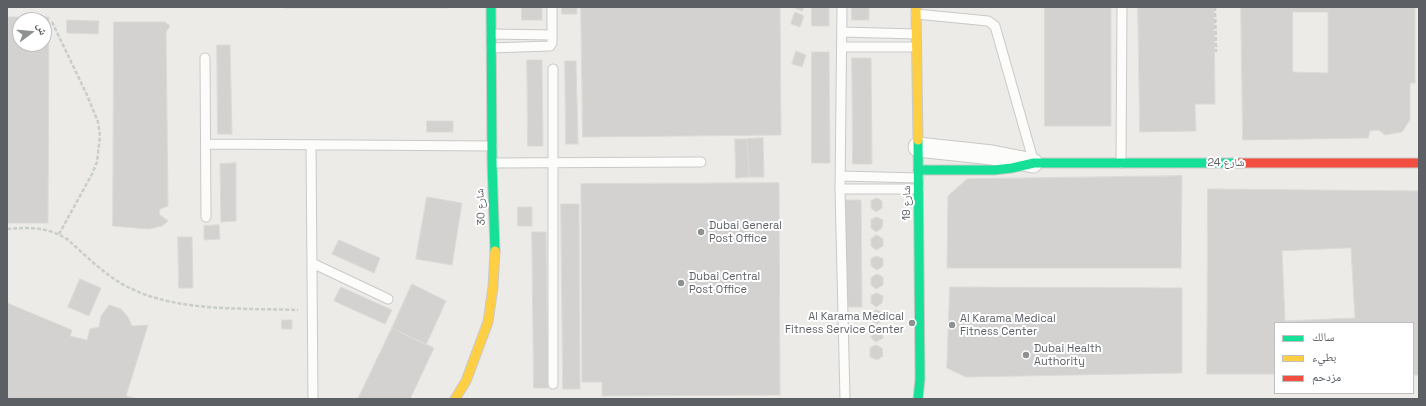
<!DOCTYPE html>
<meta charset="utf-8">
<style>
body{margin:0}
#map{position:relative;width:1426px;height:406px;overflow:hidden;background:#ecebe7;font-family:"Space Grotesk","Noto Naskh Arabic",sans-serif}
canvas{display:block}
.frame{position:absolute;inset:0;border:8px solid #5c6065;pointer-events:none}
.legend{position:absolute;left:1274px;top:322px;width:140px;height:72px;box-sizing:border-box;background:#fff;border:1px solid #bebfc1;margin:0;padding:5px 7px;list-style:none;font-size:12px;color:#5c6065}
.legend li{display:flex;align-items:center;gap:8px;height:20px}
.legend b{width:20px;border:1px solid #bebfc1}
.north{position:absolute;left:12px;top:12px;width:40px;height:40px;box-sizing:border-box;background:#fff;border:1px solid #bebfc1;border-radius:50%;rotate:74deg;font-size:11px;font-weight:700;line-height:16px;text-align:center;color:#5c6065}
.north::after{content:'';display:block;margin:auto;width:14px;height:18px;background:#8e9192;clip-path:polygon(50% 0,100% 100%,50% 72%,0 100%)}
</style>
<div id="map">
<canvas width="1426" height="406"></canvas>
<div class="frame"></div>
<ul class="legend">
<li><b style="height:5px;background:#16e098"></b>سالك</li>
<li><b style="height:5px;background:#ffcf43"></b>بطيء</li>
<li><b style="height:5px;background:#f24e42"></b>مزدحم</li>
</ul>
<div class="north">ش</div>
</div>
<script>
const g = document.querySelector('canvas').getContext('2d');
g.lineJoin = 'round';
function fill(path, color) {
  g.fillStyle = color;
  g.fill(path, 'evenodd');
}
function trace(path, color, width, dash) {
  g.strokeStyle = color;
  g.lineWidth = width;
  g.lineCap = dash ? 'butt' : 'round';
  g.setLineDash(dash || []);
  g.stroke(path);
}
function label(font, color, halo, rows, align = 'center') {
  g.font = font + ' "Space Grotesk","Noto Naskh Arabic",sans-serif';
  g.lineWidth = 4;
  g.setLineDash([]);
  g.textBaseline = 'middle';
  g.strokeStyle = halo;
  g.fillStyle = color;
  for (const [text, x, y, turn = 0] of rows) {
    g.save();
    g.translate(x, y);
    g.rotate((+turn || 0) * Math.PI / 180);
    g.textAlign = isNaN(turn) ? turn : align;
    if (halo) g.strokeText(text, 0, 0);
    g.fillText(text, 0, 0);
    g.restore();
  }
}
const building = new Path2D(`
 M285,7H449V8H285Z
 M522,7H542V20H522Z
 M562,7H577V14H562Z
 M581,7H780L781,135L583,137Z
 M793,7H804L802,11Z
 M812,7H829V26H812Z
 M852,7H869V20H852Z
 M1045,7H1111V126H1045Z
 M1138,7H1214L1215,104H1195L1196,131L1140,132Z
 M1241,7H1415V83H1410V120L1402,132L1385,135L1379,130L1370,131L1368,138L1243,140ZM1293,12H1328V73L1293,72Z
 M795,12L804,16L800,27L791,24Z
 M7,17H49L48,223H7ZM20,20H44V44H20Z
 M67,20L99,21L98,34L67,33Z
 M114,22H165L170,26L166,32L168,206L160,209L159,214L168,221L162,226L149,229L113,226Z
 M217,45H230L232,134H218Z
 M796,51L806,55L802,67L792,64Z
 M812,52H829L830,163H812Z
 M852,58H871L872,164H853Z
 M527,60H542L543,146H528Z
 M565,61H576L578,144H566Z
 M427,121H453V132H427Z
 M763,138L764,177H749L747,139Z
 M735,139H747L749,177L736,178Z
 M236,163V221L221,222L220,164Z
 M1182,176L1181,268H947L948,196L967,179Z
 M779,183L780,395L602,396V382H582L581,184Z
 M1208,189L1419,191V375H1413V323H1275V374H1207ZM1351,248L1355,318L1285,321L1282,251Z
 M427,197L462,203L452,265L416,259Z
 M877,198L882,201V208L876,212L871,208V201Z
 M845,200H861L862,307H846Z
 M561,204H579L580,389H563Z
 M518,207H532V226H518Z
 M877,217L883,220L882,228L876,232L871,228V220Z
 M219,225L220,239L204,240V226Z
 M532,232H546L548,388H534Z
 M877,235L883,239V246L876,250L871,246V239Z
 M178,237H192L193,288H179Z
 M339,240L380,258L374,273L332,254Z
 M877,256L883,259V266L877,270L871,266V259Z
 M877,274L883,277V285L876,289L871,285V278Z
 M80,279L101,288L89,316L68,307Z
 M412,284L446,301L426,345L392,328Z
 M341,287L392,310L385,324L334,301Z
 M950,287L1182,288V373L966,377L947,368Z
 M877,293L883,296L882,303L876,307L871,303V296Z
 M7,303L72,330L70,336L87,340L90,329L99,327L101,316L109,305L121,309L128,317L132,326L148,325L126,396L138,399H7Z
 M877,310L883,313V320L877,324L871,321V313Z
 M282,320H292V329H282Z
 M392,328L434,348L410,399H358Z
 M877,328L883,331V338L876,342L871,338V331Z
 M876,345L882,348L883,356L877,360L870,357V348Z`);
const path = new Path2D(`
 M1215,7L1216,52
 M52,22L87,95L98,122L100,136L97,162L92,174L59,234
 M7,229C30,227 47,227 67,239C86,256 109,279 132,289C180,312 245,308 298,310`);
const lane = new Path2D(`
 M842,7L840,189L845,399
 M916,14L988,21L995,26L1034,163
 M842,32L916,34
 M491,34L552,35
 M842,47H916
 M491,48L550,46L552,43V7
 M205,58L206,217
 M553,69V384
 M206,144L492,146
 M311,145L313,399
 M492,163L701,162
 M1121,163L1122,7
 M841,176L919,178
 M840,189H919
 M312,263L388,299`);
const street = new Path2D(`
 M918,147L992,155L1033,163`);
const fast = new Path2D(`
 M491,7L492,163L495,251
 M918,170H994L1012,168L1034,163H1240
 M918,399L920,379L918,140`);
const slow = new Path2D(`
 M916,7L918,140
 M455,399L466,381L488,322L493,287L495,251`);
const jam = new Path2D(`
 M1240,163H1419`);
const markers = [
 [701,232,4,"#8e9192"],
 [681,283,4,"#8e9192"],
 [912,323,4,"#8e9192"],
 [952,325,4,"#8e9192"],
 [1026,355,4,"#8e9192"]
];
const streetNames = [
 ["شارع 24",1226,163],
 ["شارع 19",907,203,-90],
 ["شارع 30",481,207,-92]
];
const poiNames = [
 ["Dubai General",709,226],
 ["Post Office",709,239],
 ["Dubai Central",689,277],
 ["Post Office",689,290],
 ["Al Karama Medical",904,317,"right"],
 ["Fitness Service Center",904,330,"right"],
 ["Al Karama Medical",960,319],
 ["Fitness Center",960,332],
 ["Dubai Health",1034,349],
 ["Authority",1034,362]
];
fill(building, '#d3d2d0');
trace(building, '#dcdad6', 1);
trace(lane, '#c9c9c9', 11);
trace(street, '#c9c9c9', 21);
trace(fast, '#c9c9c9', 11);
trace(slow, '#c9c9c9', 11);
trace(jam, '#c9c9c9', 11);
trace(path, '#c9cdcb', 2.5, [4, 2]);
trace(lane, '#fcfcfb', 9);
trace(street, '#fcfcfb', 19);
trace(fast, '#16e098', 9);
trace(slow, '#ffcf43', 9);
trace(jam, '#f24e42', 9);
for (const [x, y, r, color] of markers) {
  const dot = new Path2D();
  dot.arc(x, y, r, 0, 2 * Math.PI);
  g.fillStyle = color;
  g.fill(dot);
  trace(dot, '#fff', 1.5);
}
label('11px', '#5c6065', '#fff', streetNames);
label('11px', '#5c6065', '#fff', poiNames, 'left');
</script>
